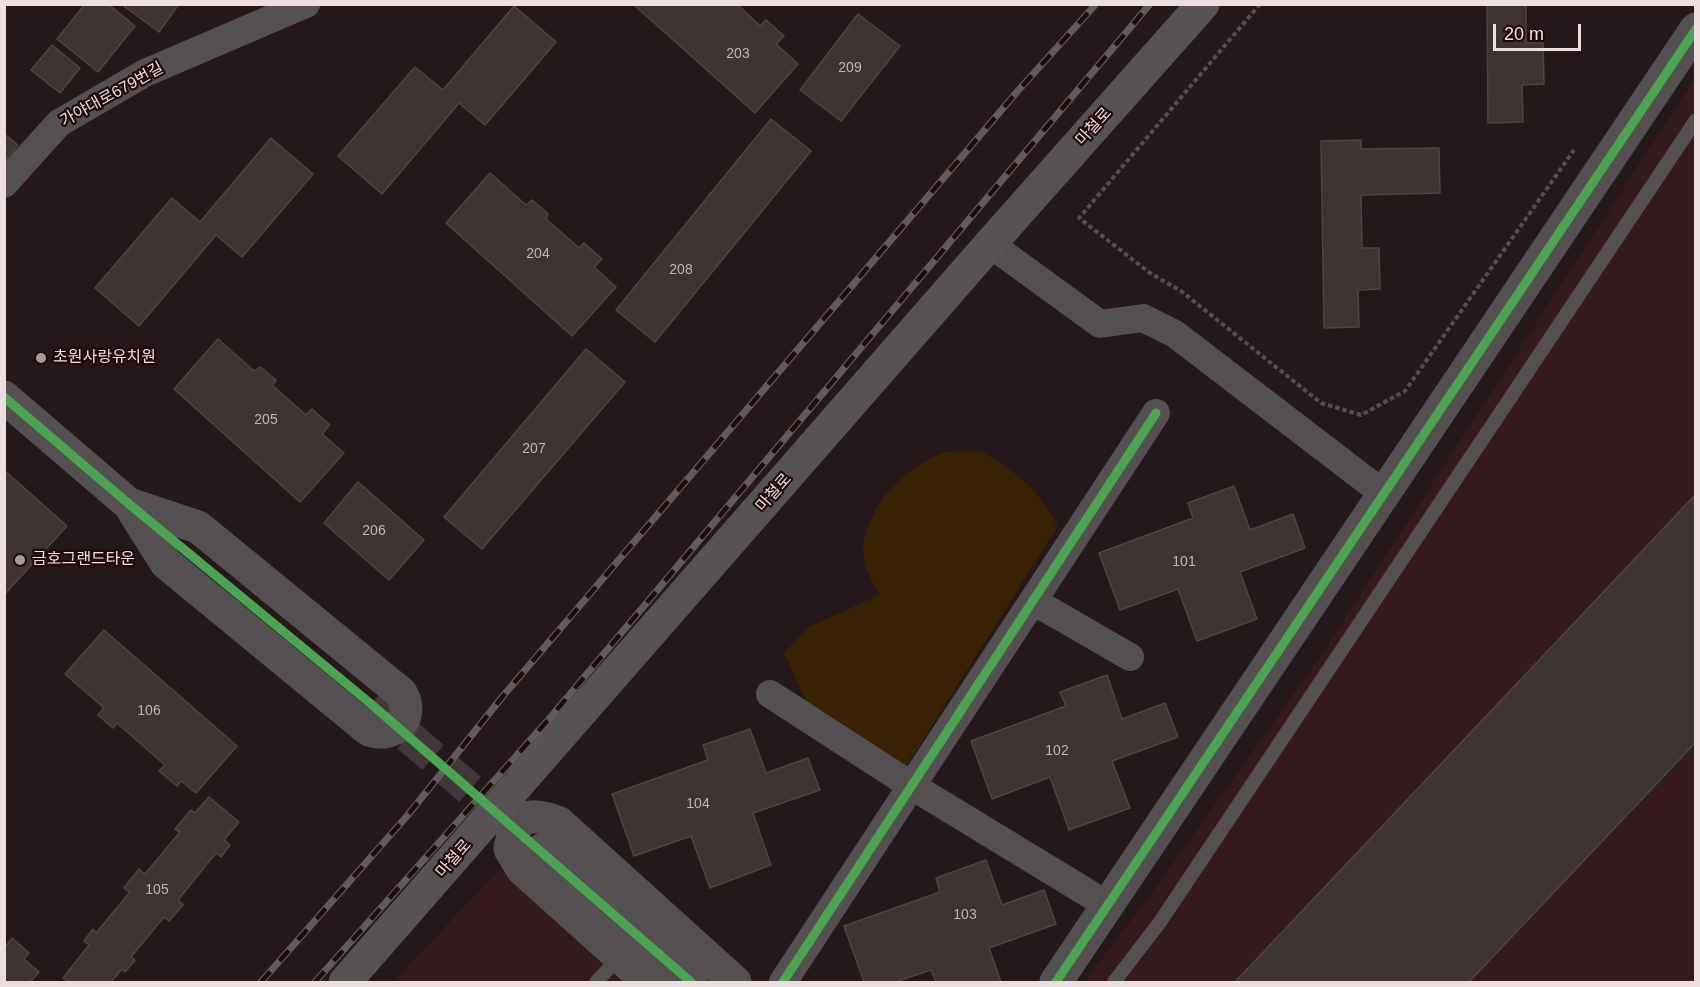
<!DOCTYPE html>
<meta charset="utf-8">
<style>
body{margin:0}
#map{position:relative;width:1700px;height:987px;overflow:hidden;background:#25181a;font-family:Helvetica,sans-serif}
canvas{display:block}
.frame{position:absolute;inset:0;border:6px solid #efdedf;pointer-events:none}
.scale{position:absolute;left:1493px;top:24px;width:88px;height:27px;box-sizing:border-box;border:3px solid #efdedf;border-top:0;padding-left:8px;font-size:18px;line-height:21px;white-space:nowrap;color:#efdedf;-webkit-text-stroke:4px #200a0d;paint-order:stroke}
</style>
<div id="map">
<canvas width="1700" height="987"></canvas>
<div class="frame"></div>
<div class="scale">20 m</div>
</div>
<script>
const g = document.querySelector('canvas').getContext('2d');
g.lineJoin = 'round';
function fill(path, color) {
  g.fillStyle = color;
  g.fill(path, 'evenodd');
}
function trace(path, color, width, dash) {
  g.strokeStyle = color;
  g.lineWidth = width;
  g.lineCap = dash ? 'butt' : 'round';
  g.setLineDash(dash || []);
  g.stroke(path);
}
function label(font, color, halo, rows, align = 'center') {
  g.font = font + ' Helvetica,"Noto Sans KR",sans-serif';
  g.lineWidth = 4.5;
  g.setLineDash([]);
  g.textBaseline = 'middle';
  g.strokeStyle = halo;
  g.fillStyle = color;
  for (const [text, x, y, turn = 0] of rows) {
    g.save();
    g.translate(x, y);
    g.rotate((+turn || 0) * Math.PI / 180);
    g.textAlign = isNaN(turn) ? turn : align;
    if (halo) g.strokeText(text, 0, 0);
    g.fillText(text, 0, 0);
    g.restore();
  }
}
const built = new Path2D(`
 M1695,78V982H1084L1149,897L1320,657Z
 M500,869L622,982H393Z`);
const green = new Path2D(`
 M981,451C1018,473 1037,488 1058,526L906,767L809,707L784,653L809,627L879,595C872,581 862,563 863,547C867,506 906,465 944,453C955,450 970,452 981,451Z`);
const building = new Path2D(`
 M85,4H108L135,26L98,72L57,39Z
 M121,4H179L159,32Z
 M633,4H737L760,26L766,20L784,36L776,44L798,64L755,113Z
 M1487,4H1526V43H1543L1544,84L1522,85L1523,122L1488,123Z
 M514,6L556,42L485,125L459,103L382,194L338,156L415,67L443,90Z
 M858,14L900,46L841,121L800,90Z
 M52,45L80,68L60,93L31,70Z
 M771,119L811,151L655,342L616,310Z
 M4,134L18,145L4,162Z
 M271,138L313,174L242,257L216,235L139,326L95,288L172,198L200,222Z
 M1361,140V149L1439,148L1440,193L1361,195L1362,248H1379L1380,289L1358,290L1359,327L1324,328L1321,141Z
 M490,173L526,205L532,200L548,214L546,219L579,248L584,243L602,259L594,267L616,287L572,336L446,223Z
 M218,339L254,371L260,367L276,380L273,386L306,415L312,409L330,425L322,434L344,453L300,502L174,389Z
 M586,349L625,382L482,549L444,517Z
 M4,470L67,526L4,595Z
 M358,482L424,540L389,580L324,523Z
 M1234,486L1250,530L1293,514L1305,548L1240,572L1257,619L1197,641L1178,589L1120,610L1099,553L1193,518L1188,503Z
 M1696,494V742L1469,982H1235Z
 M104,630L237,746L196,793L181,781L177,786L159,771L165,765L117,723L113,728L98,715L104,708L65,674Z
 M1107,675L1122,719L1165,703L1178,737L1112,761L1130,808L1069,830L1050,777L992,799L971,741L1066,706L1060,692Z
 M750,729L766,773L808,758L820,790L753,813L771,865L710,888L691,836L634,856L612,794L708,760L703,745Z
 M209,797L239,822L224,840L230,845L221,857L216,853L178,900L183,905L169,921L164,917L131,957L135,960L125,972L122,969L111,982H69L63,978L89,945L84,941L93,929L96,933L130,892L124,888L139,869L145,874L180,832L175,829L191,810L195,813Z
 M986,860L1002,905L1044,890L1056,924L989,948L1001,982H936L931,970L895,982H864L844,926L940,892L936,878Z
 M12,938L29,953L24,959L39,972L30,982H4V943L7,945Z`);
const tertiaryTunnel = new Path2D(`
 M371,704L517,830`);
const path = new Path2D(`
 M1260,4L1079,218L1150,273L1181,291L1321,403L1361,415L1405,391L1574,150`);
const service = new Path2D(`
 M596,982L620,957
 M1114,982L1160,922L1696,120`);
const minor = new Path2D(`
 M4,184L59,123L145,73L306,4
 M990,244L1100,324L1143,318L1175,334L1384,494
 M1033,601L1130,657
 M770,694L912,786L1109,906
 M783,982L1156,413`);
const tertiary = new Path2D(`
 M4,397L144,517
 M129,504L198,527L401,693C416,718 394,739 369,730L166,563Z
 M541,850L691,982
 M648,982L522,869L510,849C515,815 528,811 559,823L735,982
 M1056,982L1696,29`);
const secondary = new Path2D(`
 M345,982L990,244L1203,4`);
const rail = new Path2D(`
 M261,982L407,816L503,696L1016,93L1096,4
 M315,982L549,719L1150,4`);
const cycleway = new Path2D(`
 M4,397L129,504L371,704L691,982
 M783,982L1156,413
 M1056,982L1696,29`);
const markers = [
 [41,358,6,"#a8999a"],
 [20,560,6,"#a8999a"]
];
const numberNames = [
 ["203",738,54],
 ["209",850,68],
 ["204",538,254],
 ["208",681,270],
 ["205",266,420],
 ["207",534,449],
 ["206",374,531],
 ["101",1184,562],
 ["106",149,711],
 ["102",1057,751],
 ["104",698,804],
 ["105",157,890],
 ["103",965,915]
];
const streetNames = [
 ["가야대로679번길",112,95,-29],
 ["마철로",1094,127,-48],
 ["마철로",774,493,-49],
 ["마철로",454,859,-49]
];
const poiNames = [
 ["초원사랑유치원",53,358],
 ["금호그랜드타운",32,560]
];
fill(built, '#351a1d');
fill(green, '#392104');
fill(building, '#3d3331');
trace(building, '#4f4443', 1.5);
trace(tertiaryTunnel, '#433638', 33, [33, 16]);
trace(path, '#554e50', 4, [4.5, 3]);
trace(service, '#545051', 14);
trace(minor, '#545051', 28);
trace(tertiary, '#545051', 33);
trace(secondary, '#575254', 33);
trace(rail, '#615b5c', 7);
trace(rail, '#200a0d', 4.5, [14]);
trace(cycleway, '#4ca352', 9);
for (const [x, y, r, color] of markers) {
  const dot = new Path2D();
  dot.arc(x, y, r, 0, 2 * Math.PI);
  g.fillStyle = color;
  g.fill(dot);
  trace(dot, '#200a0d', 2);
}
label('14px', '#c2b3b4', null, numberNames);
label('16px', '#efdedf', '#200a0d', streetNames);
label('16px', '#efdedf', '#200a0d', poiNames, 'left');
</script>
